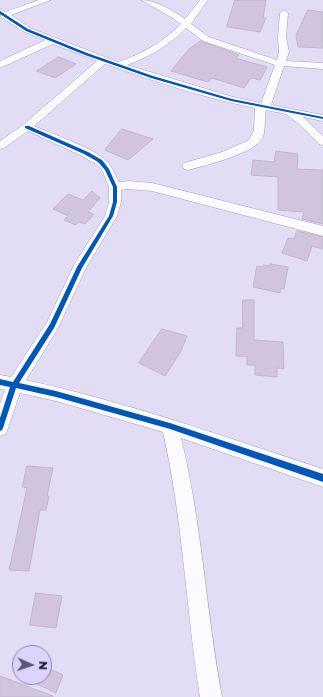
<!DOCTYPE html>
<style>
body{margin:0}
#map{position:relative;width:323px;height:697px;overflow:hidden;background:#e2ddf4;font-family:Montserrat,sans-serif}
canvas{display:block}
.north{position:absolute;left:12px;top:645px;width:40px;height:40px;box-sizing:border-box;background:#dcd3fe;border:1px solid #8d85a8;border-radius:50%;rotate:93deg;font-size:11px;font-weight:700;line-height:16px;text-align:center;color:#160f28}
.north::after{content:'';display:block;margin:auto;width:14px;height:18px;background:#5d576f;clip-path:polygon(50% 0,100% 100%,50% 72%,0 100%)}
</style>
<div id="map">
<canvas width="323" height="697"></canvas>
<div class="north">N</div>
</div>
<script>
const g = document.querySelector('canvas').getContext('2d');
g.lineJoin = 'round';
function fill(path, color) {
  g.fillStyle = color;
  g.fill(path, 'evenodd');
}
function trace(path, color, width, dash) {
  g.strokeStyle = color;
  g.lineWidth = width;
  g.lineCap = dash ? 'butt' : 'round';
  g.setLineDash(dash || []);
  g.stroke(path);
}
const building = new Path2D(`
 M235,0H266L263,18H266L260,32L227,27Z
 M308,10L323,12V48L298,47L296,36Z
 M201,41L239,55L235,58L267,67L260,80L251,78L244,88L212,78L208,82L171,71L189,49Z
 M59,57L76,64L55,78L37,71Z
 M122,129L153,139L128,160L105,150Z
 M276,151L298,154L297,169L323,170V224L302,219L304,212L278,210V177L251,175L253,160L274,162Z
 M92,191L100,198L88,212L94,214L85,224L79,222L76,225L64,220L68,216L53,209L68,194L83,200Z
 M297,231L323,237V249L312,246L307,261L282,253L288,238L294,239Z
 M271,264L288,267L284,289L281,288L280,293L253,287L257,266L263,267V265L270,266Z
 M243,300H254V340L283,342L284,369L277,368V377L255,375V365H247V357L236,356L237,328H242Z
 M162,329L187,336L181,351L165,376L139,363Z
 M27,466L53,468L47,496H49L46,510H40L29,571L9,570L27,488L23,487Z
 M36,593L62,596L56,628L30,625Z
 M44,666L63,675L56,693L22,677H44Z
 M0,676L53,696V697H0Z`);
const street = new Path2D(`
 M39,0H51L11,15L30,28L118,62C142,54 163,42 181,24L171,17L141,0C157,0 172,10 185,19L200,0H208L191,24L209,37L277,60L279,52L278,37L280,13L284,10L288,13L286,37L289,52L286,61L323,63V69L284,66L271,105L323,115V121L303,117L323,136V145L319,144L299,124L286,114L266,110C264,118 266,128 263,137C255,154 206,165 188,170L184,169L182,166L184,163L222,152L249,140L254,130L255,108C204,98 154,81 105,64L34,126C52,134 91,147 104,159C112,165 115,174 119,182L129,181L152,183L323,226V236L152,191L129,189L121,190V202L117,216L86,268L57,330L26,380C127,402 225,437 323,469V487L181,438C202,523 206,611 222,697H200C186,609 183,519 163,432L56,401L20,393L6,434L0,436V404L5,390L0,389V375L11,377L47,322L75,263L105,216L109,202V187L102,170L96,164L82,156L28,131L4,148L0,149V141L23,125L97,61L53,44L0,68V61L45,40L24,32L1,17L0,9L5,12ZM186,28L203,41L275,65L261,103L233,97L127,65C149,57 170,45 186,28Z`);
const cycleway = new Path2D(`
 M0,11L28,29L87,53L153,76L232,99L323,117V119L231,101L151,78L85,55L26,31L0,14Z
 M25,126H29L88,152L102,160L109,169L117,187V202L113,216L82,268L54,328L19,383L56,391L170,423L323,474V482L170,429L56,397L16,388L3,428L2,430L0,431V418L10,387L0,385V379L13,382L50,324L77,267L109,216L113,202V187L105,170L98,162L84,154L25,128Z`);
fill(building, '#d0c5dc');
trace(building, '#c1b6cc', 1);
trace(street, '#a49eb5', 1);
fill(street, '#fbfafd');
fill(cycleway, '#0057b8');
</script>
